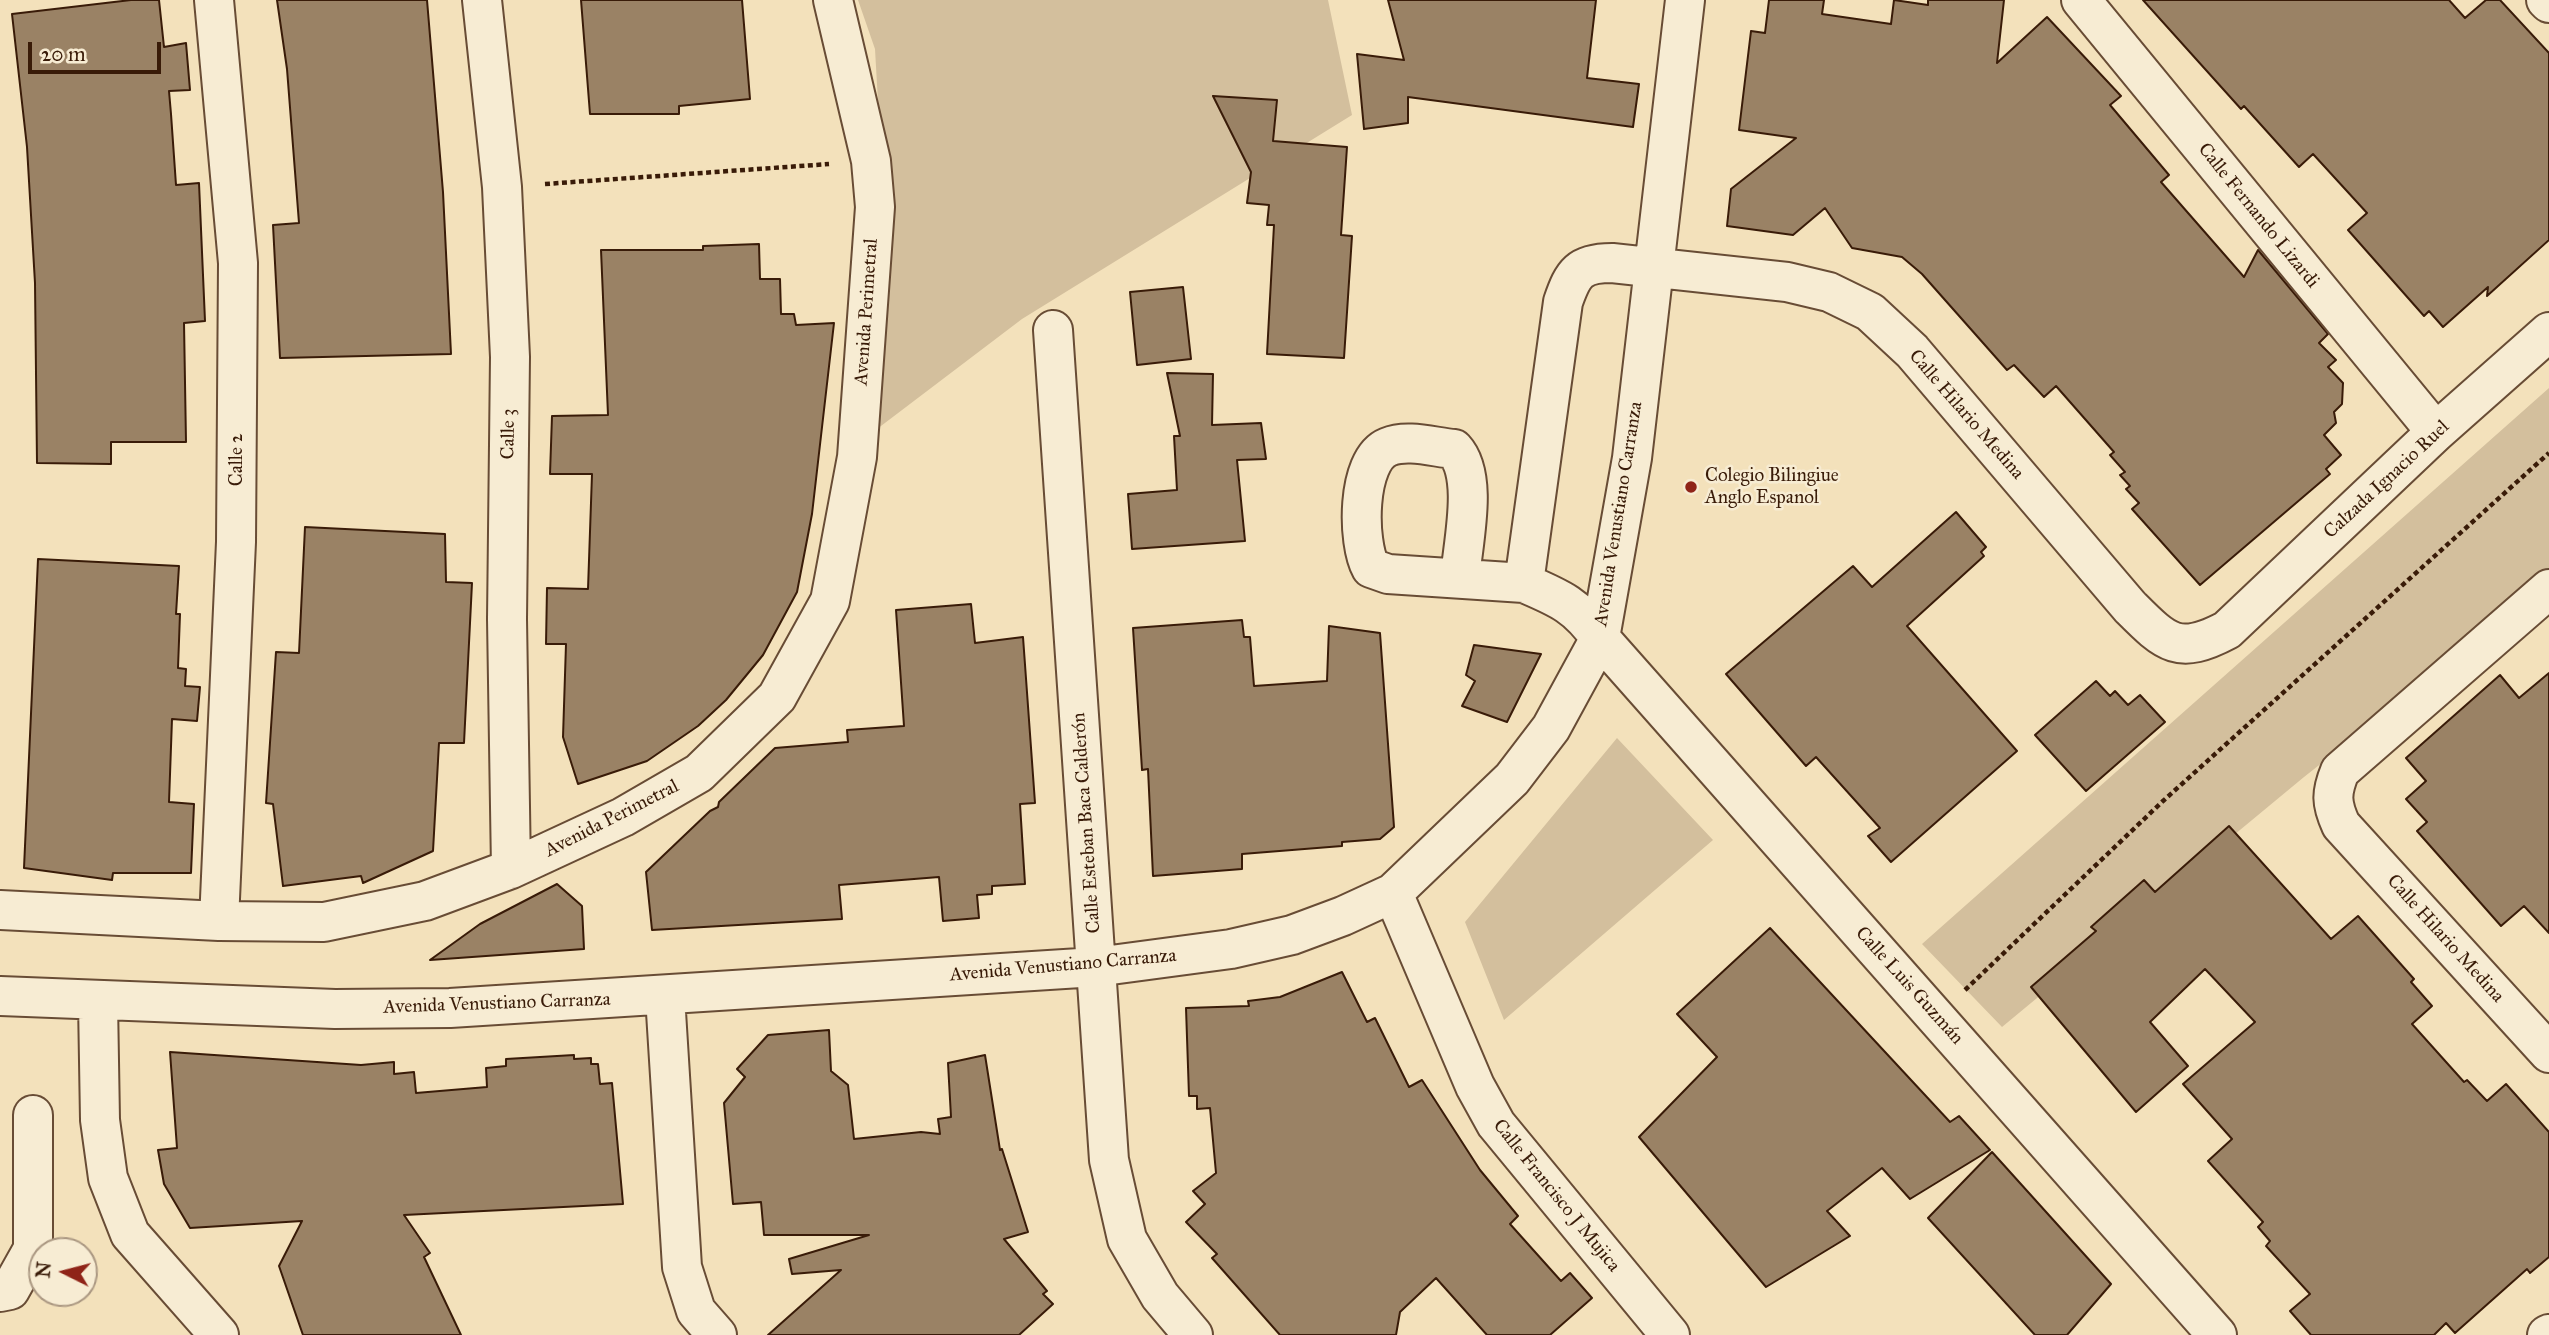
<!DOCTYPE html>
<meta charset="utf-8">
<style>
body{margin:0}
#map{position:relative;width:2549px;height:1335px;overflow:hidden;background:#f3e1bb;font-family:"IM FELL Great Primer",serif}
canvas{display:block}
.north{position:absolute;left:28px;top:1237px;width:70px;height:70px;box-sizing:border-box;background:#f7ecd3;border:2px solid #ab9882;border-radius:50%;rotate:276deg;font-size:19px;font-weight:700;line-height:28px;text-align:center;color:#391b08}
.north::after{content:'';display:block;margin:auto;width:24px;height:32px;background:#8f2418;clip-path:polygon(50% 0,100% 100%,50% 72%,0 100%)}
.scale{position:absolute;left:28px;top:42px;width:133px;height:32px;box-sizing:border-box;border:4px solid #391b08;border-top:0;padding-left:9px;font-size:21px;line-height:24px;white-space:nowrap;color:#391b08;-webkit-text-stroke:5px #f7ecd3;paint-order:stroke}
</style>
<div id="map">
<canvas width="2549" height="1335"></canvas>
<div class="north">N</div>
<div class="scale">20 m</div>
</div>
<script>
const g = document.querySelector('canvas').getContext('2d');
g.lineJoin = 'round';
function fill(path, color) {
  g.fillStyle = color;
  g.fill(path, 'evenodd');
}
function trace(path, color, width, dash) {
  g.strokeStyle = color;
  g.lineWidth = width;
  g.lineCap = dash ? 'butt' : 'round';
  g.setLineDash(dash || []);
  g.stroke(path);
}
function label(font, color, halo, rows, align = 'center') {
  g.font = font + ' "IM FELL Great Primer",serif';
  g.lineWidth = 5;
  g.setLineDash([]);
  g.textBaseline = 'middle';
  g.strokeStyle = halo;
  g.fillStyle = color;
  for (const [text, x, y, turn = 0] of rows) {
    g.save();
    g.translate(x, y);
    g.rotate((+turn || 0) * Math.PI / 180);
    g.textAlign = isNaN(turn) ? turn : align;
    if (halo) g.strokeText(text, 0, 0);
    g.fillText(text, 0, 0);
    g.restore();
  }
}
const green = new Path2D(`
 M858,0H1328L1352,115L1022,319L877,429L888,278L875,49Z
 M2549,388V584L2304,777L2002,1027L1922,944Z
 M1617,738L1713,840L1504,1020L1465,922Z`);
const building = new Path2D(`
 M131,0H159L164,47L186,43L190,90L169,91L171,114L176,185L199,183L205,321L184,323L186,442H111V464L37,463L35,283L27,147L12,14Z
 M277,0H427L443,192L451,354L280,358L273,225L299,223L287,69Z
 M581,0H742L750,99L679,106V114H590Z
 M1388,0H1596L1587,78L1639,84L1633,127L1408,97V123L1364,129L1357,54L1404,60Z
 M1769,0H1824L1822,14L1891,24L1894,0L1928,5V0H2004L1997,63L2047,17L2121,96L2110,105L2169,175L2161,182L2244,277L2258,250L2328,334L2319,343L2336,360L2328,367L2343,383L2342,404L2334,412L2336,423L2324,435L2341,455L2326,469L2330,474L2200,585L2132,509L2139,503L2126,489L2130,486L2120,475L2125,472L2110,455L2114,452L2056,386L2044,397L2014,365L2007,370L1922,274L1902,257L1852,248L1825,208L1793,235L1727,226L1731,189L1796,138L1739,130L1751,31L1765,33Z
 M2143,0H2449L2465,18L2486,0H2500L2549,53V240L2487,296L2488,287L2443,327L2429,311L2424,316L2348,230L2367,213L2313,154L2299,167L2244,106L2241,109Z
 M1213,96L1277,100L1273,141L1347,147L1341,235L1352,236L1344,358L1267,354L1274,225H1267L1269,205L1247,203L1251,172Z
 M759,244L760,279H780L781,314H794L796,325L834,323L812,514L797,592L763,655L726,700L698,726L647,761L578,784L563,737L566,644H546L547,588L588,589L592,474H550L552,416L608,415L601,250H703V246Z
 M1183,287L1191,359L1137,365L1130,292Z
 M1167,373L1213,374L1212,425L1261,423L1266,459L1237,460L1245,541L1132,549L1128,494L1177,490L1174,436H1180Z
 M1956,512L1986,547L1981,552L1984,556L1907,626L2017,751L1891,862L1868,836L1880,828L1816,757L1806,766L1726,674L1853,566L1872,587Z
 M305,527L445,534L446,582L472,583L464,743H439L433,851L363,883L361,876L283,886L273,804L266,803L276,652L299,653Z
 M38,559L179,566L176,614H180L178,668L186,669L185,686L200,687L197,721L172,719L169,802L194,804L191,873H113L112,880L24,868Z
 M971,604L975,643L1023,637L1035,803L1020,804L1025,884L992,886V894L977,895L979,918L943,921L939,877L839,885L842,919L652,930L646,872L710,811L718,807L719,802L775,748L848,742L847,730L904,726L896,610Z
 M1242,620L1244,637H1250L1254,686L1327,681L1329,626L1380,633L1394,827L1380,839L1342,842V846L1242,854V869L1153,876L1148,769L1142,770L1133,628Z
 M1474,645L1541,654L1507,722L1462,706L1475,681L1466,675Z
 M2549,673V933L2524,906L2501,926L2417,831L2427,822L2406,799L2426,781L2406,758L2500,675L2519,698Z
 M2096,681L2110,696L2115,691L2128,705L2140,695L2165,722L2086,791L2035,735Z
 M2229,826L2331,939L2358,916L2414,979L2411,982L2432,1006L2412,1024L2464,1082L2467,1080L2487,1101L2506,1084L2549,1132V1257L2530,1273L2527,1269L2455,1333L2446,1323L2434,1335H2311L2290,1311L2310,1294L2266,1246L2270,1241L2258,1227L2263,1222L2208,1161L2232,1139L2183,1084L2255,1022L2205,969L2150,1022L2188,1066L2136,1112L2031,987L2096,931L2091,927L2144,880L2155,892Z
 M557,884L582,906L584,949L430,960L480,924Z
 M1770,928L1950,1122L1959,1116L1990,1150L1910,1199L1882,1168L1827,1211L1850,1236L1766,1287L1639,1137L1717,1057L1677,1014Z
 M1342,972L1367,1022L1375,1018L1409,1087L1422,1080L1480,1170L1518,1216L1510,1224L1561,1281L1570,1273L1592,1298L1550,1335H1487L1436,1278L1400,1312L1396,1335H1280L1212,1258L1217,1254L1186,1222L1205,1204L1193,1191L1216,1173L1210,1108L1197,1109V1096H1189L1186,1008L1249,1006L1248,1001L1280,997Z
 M829,1030L831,1071L848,1085L854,1139L921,1132L940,1134L938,1119L951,1117L948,1063L985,1055L1000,1150L1002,1149L1028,1232L1004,1239L1047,1291L1043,1294L1053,1304L1019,1335H768L841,1270L792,1274L789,1259L869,1235H764L761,1202L733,1204L724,1103L745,1077L737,1069L768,1035Z
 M170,1052L361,1065L394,1062V1074L414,1072L416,1093L487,1087L486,1068L506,1066V1059L574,1055V1059L591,1058V1064H598L600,1084L612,1083L623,1204L404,1215L430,1253L424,1257L461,1335H303L279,1266L302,1221L190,1228L164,1184L158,1150L177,1148Z
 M1992,1152L2111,1284L2067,1335H2035L1928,1218Z`);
const path = new Path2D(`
 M545,184L829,164
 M1965,990L2163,801L2549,453`);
const minor = new Path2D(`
 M214,0L238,263L236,542L219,921
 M482,0L502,187L510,357L507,619L511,869
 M2081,0L2436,432
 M2546,0L2549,3
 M1053,330L1109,1160L1127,1239L1160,1296L1193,1335
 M1460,578C1463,541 1479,476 1454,449C1433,447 1407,439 1388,447C1356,460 1357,543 1371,568L1388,574L1524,583
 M2549,589L2340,771C2331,793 2331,803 2341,825L2549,1053
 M1393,893L1475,1086L1496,1124L1670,1335
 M0,910L219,921L324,922L425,901L511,869L623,817L699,773L777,697L830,601L857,457L875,207L871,161L833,0
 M0,996L335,1009L450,1008L1096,967L1231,949L1292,935L1343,916L1393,893L1512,779L1551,728L1600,638L1632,458L1685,0
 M665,996L682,1267L696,1311L717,1335
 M98,1002L100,1120L108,1178L130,1234L219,1335
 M0,1292L10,1290L33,1249V1115
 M2217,1335L1600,638C1577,605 1559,598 1524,583L1563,302C1573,273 1579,263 1612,263L1787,282L1829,292L1870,312L1912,351L2130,607C2166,643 2178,656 2227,630L2436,432L2549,332
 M2547,1335L2549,1334`);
const markers = [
 [1691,487,7,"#8f2418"]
];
const streetNames = [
 ["Calle Fernando Lizardi",2258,216,51],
 ["Avenida Perimetral",867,312,-86],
 ["Calle Hilario Medina",1966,415,49],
 ["Calle 3",509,434,-89],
 ["Calle 2",237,460,-90],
 ["Calzada Ignacio Ruel",2387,480,-43],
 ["Avenida Venustiano Carranza",1619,514,-81],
 ["Avenida Perimetral",612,819,-27],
 ["Calle Esteban Baca Calderón",1087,823,-94],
 ["Calle Hilario Medina",2445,939,48],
 ["Avenida Venustiano Carranza",1063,966,-5],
 ["Calle Luis Guzmán",1909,986,48],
 ["Avenida Venustiano Carranza",497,1004,-2],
 ["Calle Francisco J Mujica",1556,1196,51]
];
const poiNames = [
 ["Colegio Bilingiue",1705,476],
 ["Anglo Espanol",1705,498]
];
fill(green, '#d3bf9d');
fill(building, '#9a8265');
trace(building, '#391b08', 2);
trace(minor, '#684c35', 42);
trace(path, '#391b08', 4.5, [5, 3.5]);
trace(minor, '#f7ecd3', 38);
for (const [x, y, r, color] of markers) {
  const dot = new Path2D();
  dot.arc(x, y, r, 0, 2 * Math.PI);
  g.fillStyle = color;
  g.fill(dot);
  trace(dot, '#f7ecd3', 2.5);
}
label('19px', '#391b08', '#f7ecd3', streetNames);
label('19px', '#391b08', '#f7ecd3', poiNames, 'left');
</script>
